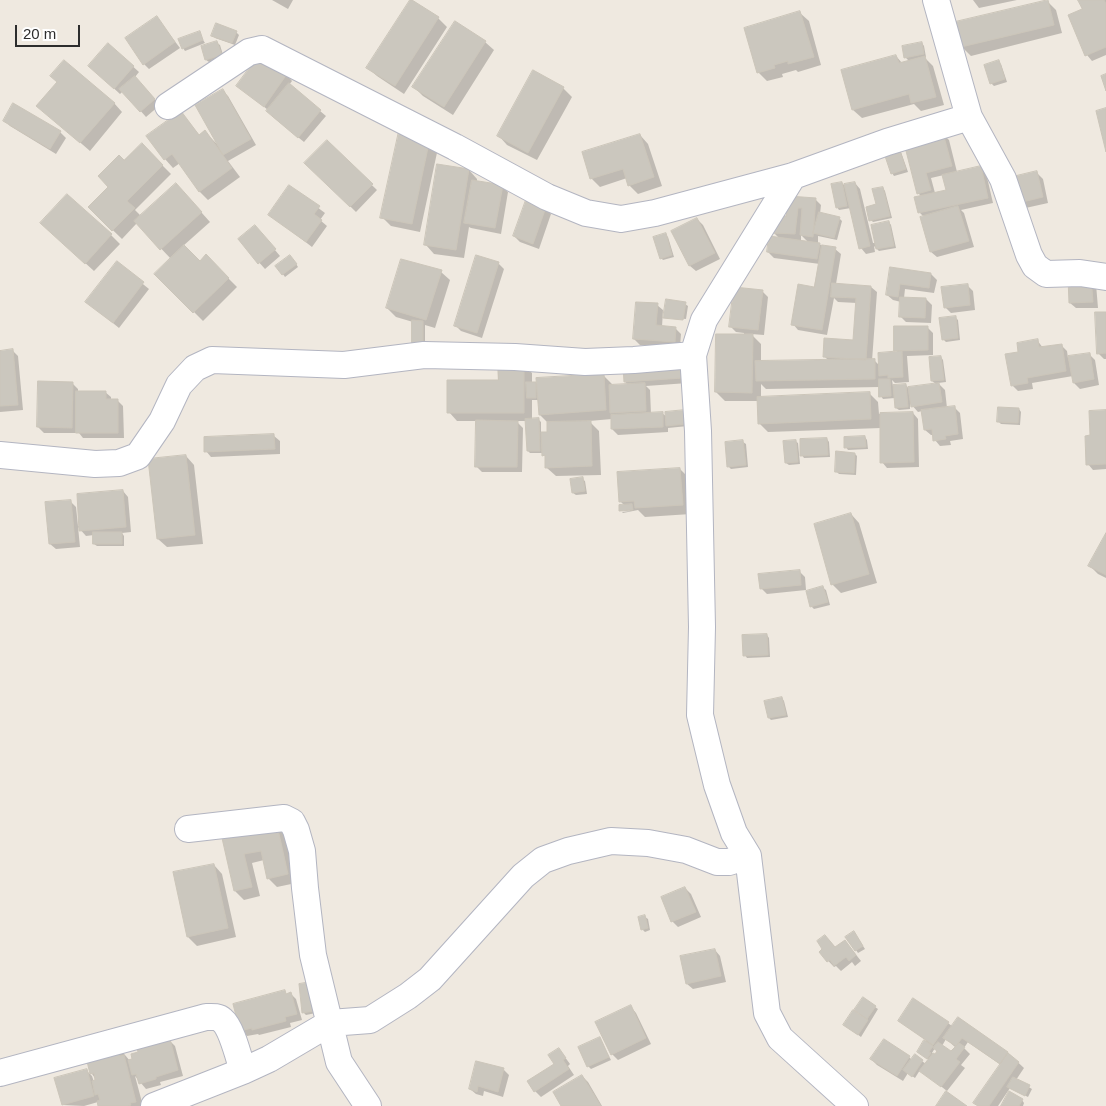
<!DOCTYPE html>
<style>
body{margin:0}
#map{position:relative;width:1106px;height:1106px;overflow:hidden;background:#efe9e0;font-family:Arial,sans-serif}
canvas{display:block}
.scale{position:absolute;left:15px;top:25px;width:65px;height:22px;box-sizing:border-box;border:2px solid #2d2d2d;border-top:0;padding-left:6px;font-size:15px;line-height:18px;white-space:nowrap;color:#2d2d2d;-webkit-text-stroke:4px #fff;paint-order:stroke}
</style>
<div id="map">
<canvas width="1106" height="1106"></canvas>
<div class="scale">20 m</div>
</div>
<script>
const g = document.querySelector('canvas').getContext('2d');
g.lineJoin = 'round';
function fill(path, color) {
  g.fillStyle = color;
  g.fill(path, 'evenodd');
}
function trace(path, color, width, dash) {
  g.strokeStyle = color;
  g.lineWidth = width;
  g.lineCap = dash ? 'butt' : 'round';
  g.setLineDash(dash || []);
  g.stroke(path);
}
const shadow = new Path2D(`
 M272,0H293L288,9Z
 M411,0L438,18L447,27L404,94L377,76L368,68Z
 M973,0H1017L979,8Z
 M1080,0H1106V55L1092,61L1087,55L1070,15L1084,9Z
 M1047,1L1056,10L1062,33L971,56L962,47Z
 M800,13L809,21L821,65L798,72L796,70L782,74L783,77L767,81L758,72Z
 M157,18L180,48L149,69L144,64Z
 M236,32L239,35L235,45L215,38L213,36Z
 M199,33L205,43L185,51L183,48Z
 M485,42L494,50L453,115L423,96L414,87Z
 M217,43L220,45L224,58L209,62L206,60L202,47Z
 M922,43L924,46L926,57H924L933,66L944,105L921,111L914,104L862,118L853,110L896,56L902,63L909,61L905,57Z
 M108,44L139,72L135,77L160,105L146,117L123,91L120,94L95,71Z
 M998,61L1001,64L1007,82L994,86L991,83Z
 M287,75L292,81L289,85L326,116L304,142L273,117L268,110L238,86Z
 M563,88L572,97L537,160L507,145L499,136Z
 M223,91L228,96L256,145L228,161L240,177L208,200L199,191L180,163L173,168L165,159L181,112L200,136L205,132L218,145Z
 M114,103L122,112L90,151L38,106Z
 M4,120L60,132L66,138L56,154L10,126Z
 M400,133L438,148L420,232L391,226L382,217Z
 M943,134L949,140L957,172L981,167L986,173L993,203L961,210L964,213L974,247L937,257L931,252L922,218L924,217L920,213L916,198L921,196L918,193L906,144ZM944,175L947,191L935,193L931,178Z
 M640,135L648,144L662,186L638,194L629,185L627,178L600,187L591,178Z
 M327,142L377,190L356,212L306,163Z
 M142,145L171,174L135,210L141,216L184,193L210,222L183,246L200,262L206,256L237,287L203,321L156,274L171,259L137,223L122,239L89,207L110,187L124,162Z
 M899,149L901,152L908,172L894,176L892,173Z
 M469,170L477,179V182L502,187L508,192L501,234L471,228L469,227L464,258L434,254L426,245Z
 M1037,173L1043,179L1048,203L1021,209Z
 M842,183L844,185L855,183L860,189L873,243H875L889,222L891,225L896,248L879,251L874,246L875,252L866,254L861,248L851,208L839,210L837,207Z
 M289,186L325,213L320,220L327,226L312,247L269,214Z
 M883,188L885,191L892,218L873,222L871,220Z
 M789,197L815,199L821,205L820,214L839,218L842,221L837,240L818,236V244L835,249L841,254L836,284L871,287L877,292L872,361H875L880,366L898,353L896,350L927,327L933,333V355L907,356L909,382L895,383L892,380L893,386L906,385L909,389L936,384L932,381L941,357L943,360L946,382L938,383L945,390L947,408L954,407L960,413L963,439L950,441L951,445L940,446L935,440L934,435H931L925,430L922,411L918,412L910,403V409L899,410L896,408L895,398L883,399L881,396L880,387L766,389L761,384V398L870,394L878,402L879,414L913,413L918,419L919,467L887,468L882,462L881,428L768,432L759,423L758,401H725L716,392L744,335V333L736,332L731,327L762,291L768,297L764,335L751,334L761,344V362L829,361L824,356L854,341L857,303L838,302L834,298L827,335L798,330L793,324L815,289L820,264L774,258L768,252L780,239L773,232L787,217ZM801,235L809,243L801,242Z
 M546,208L551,214L539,249L520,242L514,236Z
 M697,219L703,225L720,259L696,271L690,266L673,232Z
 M51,232L111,235L120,244L94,271Z
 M260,232L280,256L265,269L239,240Z
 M666,235L668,237L674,257L663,260L661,258Z
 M293,259L298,267L285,277L277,266Z
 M117,263L149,289L119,328L87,302Z
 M498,263L504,269L482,338L461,331L456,326Z
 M891,269L931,274L937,280L934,293L905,289L904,298L926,299L932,305L931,323L906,322L900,316L901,302L893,300L887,295Z
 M441,272L450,280L435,328L425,325V345H416L413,342V322L396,317L387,308Z
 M1096,284L1098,308H1076L1070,303Z
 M967,285L973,291L975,310L951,313L945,307Z
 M685,304L688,306L686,319L664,317Z
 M657,305L663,310L662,327L675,328L681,334L680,347L640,345L634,339Z
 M1106,313V359H1104L1098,353Z
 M955,317L958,320L960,340L946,342L943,339Z
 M1037,340L1043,348L1061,345L1067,351L1068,358L1089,354L1095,360L1099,385L1080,389L1074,383L1073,376L1032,383L1033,389L1018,391L1012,385L1020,353Z
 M13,351L18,356L23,410L0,412V352Z
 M681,363L688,383L646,386L650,390L651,414L662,413L667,417L666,414L688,426L668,428V432L618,435L612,429V419L589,421L599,431L601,475L556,476L547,468L546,458L543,453H530L528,451L526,421H516L523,428L522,472H482L476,466L477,421H457L449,412L499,381L523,364L532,373V383H536L538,385L603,375L612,384V386L629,385L625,382ZM532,400H539L540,415L548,423L549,433H541V422L538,419H532Z
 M72,383L78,389V392H105L111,397V400H117L123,406L124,438H83L79,433H44L38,427Z
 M1019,409L1021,412L1020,425L1001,424L998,421Z
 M1106,412V469L1093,470L1088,464Z
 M274,436L280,441V454L211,457L206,451Z
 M865,437L867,440L868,449L848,450L846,447Z
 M827,439L829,442L830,457L804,458L802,455Z
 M795,441L798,443L800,464L789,465L786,463Z
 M743,442L746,444L748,467L731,469L728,466Z
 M855,454L857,456L856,475L839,474L836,471Z
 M186,456L194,465L203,544L167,547L158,539Z
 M680,469L689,478L691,514L645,517L638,510L623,513L622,512L630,511L628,509L620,511V506H625L621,502L619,474Z
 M582,479L585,481L587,494L576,495L573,493L571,480Z
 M123,491L128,497L131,532L122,533L124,536V546H97L94,544V535L86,536L78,527L80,547L56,549L50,544L70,501L76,507L78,526H80Z
 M851,514L859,523L877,583L841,593L832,584Z
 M1106,535V578L1098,574L1089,565Z
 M799,571L805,577L806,590L767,594L761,588Z
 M823,588L826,590L830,605L814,609L811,606Z
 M767,635L769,638L770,657L747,658L745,655Z
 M782,698L784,701L788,717L771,720L769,718Z
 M277,826L285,835L296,883L277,887L268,878L264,860L252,863L260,896L244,900L235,891L223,839Z
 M214,865L222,874L236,937L197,946L188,937L175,873Z
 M685,888L691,894L701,917L678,927L672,921Z
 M645,917L648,919L650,930L645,932L642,929Z
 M856,935L865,949L858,953L847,937Z
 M825,936L836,948L850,947L861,961L855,966L852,962L841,971L836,966L834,967L820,952L824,949Z
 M715,950L720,956L726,982L693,989L687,984Z
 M300,985L316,1013L306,1015L303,1012Z
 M284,992L287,995L291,994L296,999L302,1020L290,1023L291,1027L259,1035L258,1034L247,1036L241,1031Z
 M631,1007L636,1013L651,1044L618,1060L612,1054Z
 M875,1007L878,1009L861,1037L847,1027L864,1018L856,1010Z
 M959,1018L1008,1053L1024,1068L1016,1080L1032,1089L1028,1097L1010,1088L998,1106H978L975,1103L1001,1065L968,1042L964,1048L970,1054L961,1065L965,1068L947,1091L920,1070L915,1078L908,1073L903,1081L877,1065L871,1059L909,1057L912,1060L915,1056L926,1064L929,1060L918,1052L926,1040L899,1021L948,1023L953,1027ZM946,1039L955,1047L951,1053L942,1046ZM935,1048L938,1051L935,1056L932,1053Z
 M600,1039L611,1060L591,1069L588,1066Z
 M170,1041L175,1046L183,1076L160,1082L161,1085L146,1089L135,1076L143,1106H99L98,1102L84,1106L63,1105L86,1070L92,1076L94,1082L97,1081L92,1074L120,1049L130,1061Z
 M559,1049L570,1064L568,1066L574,1075L541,1097L535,1091L556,1064Z
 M504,1070L509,1075L503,1097L484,1091L483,1096L476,1094L470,1089Z
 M582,1076L588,1082L602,1106H562Z
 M1022,1100L1024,1103L1023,1106H1002Z`);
const building = new Path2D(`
 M410,0H412L439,17L395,86L366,68Z
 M1048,0L1054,25L961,47L955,22Z
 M1078,0H1104L1106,4V47L1085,56L1068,15L1082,9Z
 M800,11L814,57L788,64V61L774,65L775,68L757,73L744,28Z
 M157,16L175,42L143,65L125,38Z
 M455,21L486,41L444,107L412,87Z
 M216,23L237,31L232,43L211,36Z
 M200,31L203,40L182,49L178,39Z
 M217,41L222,55L205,60L201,46Z
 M922,42L924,54L904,58L902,46Z
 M108,43L134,66L114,89L88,66Z
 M260,54L287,74L264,107L236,86Z
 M896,55L899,63L925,56L936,97L911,103L909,94L852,110L841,70Z
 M64,60L115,103L80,143L36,106L57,82L50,76Z
 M999,60L1005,79L990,84L984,65Z
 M533,70L564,87L528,153L497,136Z
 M1106,74V91L1101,76Z
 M135,76L155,99L140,112L119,89Z
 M289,83L321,110L298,138L266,111Z
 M223,89L251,139L223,155L195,105Z
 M13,103L61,131L50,149L3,121Z
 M1106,108V152L1096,111Z
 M181,111L199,135L205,130L232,168L199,192L172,154L164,160L146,136Z
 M399,131L430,138L412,224L380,218Z
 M943,133L952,166L926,173L931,190L917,194L904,143Z
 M640,134L654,177L628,186L623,169L590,179L582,152Z
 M327,140L373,184L350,207L304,163Z
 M142,143L163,165L127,201L135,208L112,231L88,207L108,187L98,176L119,155L124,160Z
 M899,148L906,169L891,174L884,153Z
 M437,164L469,169L456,250L424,245Z
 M981,166L988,198L918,213L914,197L946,190L942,175Z
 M1037,171L1043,197L1014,204L1008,178Z
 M472,180L503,185L495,228L464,223Z
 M842,182L847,206L836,208L831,184Z
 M855,182L870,246L859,249L844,184Z
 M176,183L202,212L160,250L134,221Z
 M289,185L320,206L314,214L322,220L306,242L268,215Z
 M883,187L890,216L869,221L866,207L876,204L872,189Z
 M67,194L112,234L85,264L40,223Z
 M788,196L816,198L813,237L800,235L802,208H798L795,234L772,233L773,215L786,216Z
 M526,200L546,207L533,244L513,236Z
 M958,206L969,241L930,252L920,217Z
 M819,212L840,217L834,238L813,233Z
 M697,218L715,253L689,266L671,231Z
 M889,221L894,246L876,249L871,225Z
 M255,225L276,249L258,264L238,239Z
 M666,233L672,255L660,259L653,237Z
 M769,236L820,243L817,259L767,252Z
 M184,245L200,261L206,254L229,278L193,313L154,274Z
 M822,245L836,247L822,330L791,325L798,284L814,287Z
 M290,255L297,264L282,275L275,266Z
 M476,255L499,262L477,333L454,326Z
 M401,259L442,270L426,320L386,308Z
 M117,261L144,282L113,323L85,302Z
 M890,267L931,273L929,288L900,284L898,297L886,295Z
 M1091,277L1093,302L1069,303L1068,278Z
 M832,283L871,286L866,360L823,357L824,338L853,340L856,298L831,297Z
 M968,284L970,305L944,308L941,287Z
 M734,287L763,290L758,330L729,327Z
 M900,297L926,298L925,318L899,317Z
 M666,299L686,302L683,320L663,318Z
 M636,302L658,303L656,325L676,327L675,342L633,339Z
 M1095,312H1106V353L1097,354Z
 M956,316L958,338L942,340L939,318Z
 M412,320L423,321V343H412Z
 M894,326H928V350L894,351Z
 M716,334H753L752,393L715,392Z
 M1038,339L1039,347L1062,344L1066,371L1027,378L1028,383L1011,386L1005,354L1018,352L1017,343Z
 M13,349L18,405L0,406V351Z
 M902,351L903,377L888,378V375L879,376L878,353Z
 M1090,353L1094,379L1073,383L1068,356Z
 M941,356L944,380L931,381L929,357Z
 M875,359V379L756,381L755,361Z
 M682,361L683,378L624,382L623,366Z
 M498,363H524V413H447V380H498Z
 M604,374L606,410L539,415L536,378Z
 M879,379H890L891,396L879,397Z
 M38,381L73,382L72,428L37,427Z
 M526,382H536V398H527Z
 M645,383L646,411L610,413L609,385Z
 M939,383L942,402L911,407L908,387Z
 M906,384L908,407L895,408L893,385Z
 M76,391H106V399H118V433H76Z
 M870,392L871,419L758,424L757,397Z
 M955,406L958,434L945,436L946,439L933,441L932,429L924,430L921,410Z
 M998,407L1019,408L1018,423L997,422Z
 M685,410L686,424L666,426L665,412Z
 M1106,410V464L1086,465L1085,436L1090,435L1089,411Z
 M663,412V427L611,429V415Z
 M913,412L914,462L880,463V413Z
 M539,418L540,451H527L525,419Z
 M476,420L518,421L517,467H475Z
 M591,421L592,466L545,468V455L542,456L541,432H547V422Z
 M274,434L275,449L204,452V437Z
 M865,436L866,447L844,448V437Z
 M827,438L828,455L800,456V439Z
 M743,440L746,465L727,467L725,442Z
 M796,440L798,462L785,463L783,441Z
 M836,451L855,453L854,473L835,472Z
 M186,455L195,535L157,539L148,459Z
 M680,468L683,505L635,508L634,501L619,502L617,472Z
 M583,477L585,491L572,493L570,479Z
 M123,490L126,527L79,531L77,494Z
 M71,500L75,542L49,544L45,502Z
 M632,504L633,510L619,511V505Z
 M851,513L869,574L831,585L814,524Z
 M93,532H122V544H93Z
 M1106,533V575L1088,566Z
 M800,570L801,585L760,589L758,574Z
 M823,586L828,602L810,607L806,591Z
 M767,634L768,655L743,656L742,635Z
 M782,697L786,715L768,718L764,701Z
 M277,825L288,874L267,879L261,851L244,854L252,887L234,891L222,838Z
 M214,864L228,928L187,937L173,872Z
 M685,887L696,912L671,922L661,897Z
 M645,915L648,928L641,930L638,917Z
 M854,931L863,946L855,951L845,937Z
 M825,935L835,947L845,940L856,955L849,961L846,957L834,966L830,960L827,962L819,952L822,949L817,941Z
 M715,949L721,976L686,984L680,956Z
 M311,982L314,1011L302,1013L299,984Z
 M285,990L286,994L291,992L297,1014L285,1017L286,1021L252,1030V1028L240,1031L233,1004Z
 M863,997L876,1006L867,1019L854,1010Z
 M913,998L949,1022L933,1045L898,1021Z
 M631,1005L646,1038L611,1055L595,1022Z
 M853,1010L868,1020L858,1035L843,1025Z
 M958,1017L1008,1052L1000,1064L962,1038L956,1046L943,1038Z
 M600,1037L609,1057L587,1067L578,1047Z
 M170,1039L178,1070L156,1077V1079L139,1084L136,1074L132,1075L128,1060L132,1059L131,1054L138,1052L137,1048Z
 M884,1039L910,1056L897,1076L870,1059Z
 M924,1040L933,1046L929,1052L931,1053L927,1059L917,1052Z
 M938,1042L951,1051L959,1043L965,1047L956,1059L960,1062L941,1087L919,1071L933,1053L935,1054L937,1051L933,1048Z
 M559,1048L566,1058L563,1060L569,1069L534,1092L527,1081L554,1064L548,1055Z
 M118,1051L120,1056L124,1055L136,1102L130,1103L131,1105L128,1106H98L97,1101L100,1100L98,1094L95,1095L92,1081L95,1080L94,1073L90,1074L86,1057Z
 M1008,1053L1019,1062L989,1106H978L973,1103Z
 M915,1054L923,1060L912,1077L903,1070Z
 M476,1061L504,1068L498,1092L478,1086L477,1092L469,1089Z
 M87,1069L94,1096L62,1105L54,1078Z
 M582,1075L601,1106H561L553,1092Z
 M1013,1077L1030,1085L1025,1096L1007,1087Z
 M946,1091L967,1106H936Z
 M1009,1091L1023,1099L1019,1106H1001Z`);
const minor = new Path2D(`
 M936,0L969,117L1003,179L1029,255L1035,266L1046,274L1080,273L1106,277
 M168,106L249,52L262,49L455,147L547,197L586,213L621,219L655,213L793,176L887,142L969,117
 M793,176L704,320L693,355L698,431L702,627L700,715L717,785L734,833L748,856L767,1013L780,1038L855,1106
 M0,455L95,464L119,463L138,456L162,421L179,385L195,368L212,360L344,365L424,355L515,357L585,362L634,360L693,355
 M188,829L284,818L292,822L296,830L302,851L305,888L313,955L339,1062L368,1106
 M0,1073L206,1017C211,1017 218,1016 222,1020C232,1028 239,1059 243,1071
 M154,1106L243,1071L269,1059L330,1023L370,1020L408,996L430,979L523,876L543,860L568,851L611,841L648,843L686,850L717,862H729L748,856`);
fill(shadow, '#0003');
fill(building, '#cbc7be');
trace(building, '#cbc5b9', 1);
trace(minor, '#b3b5c1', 28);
trace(minor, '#fff', 26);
</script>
